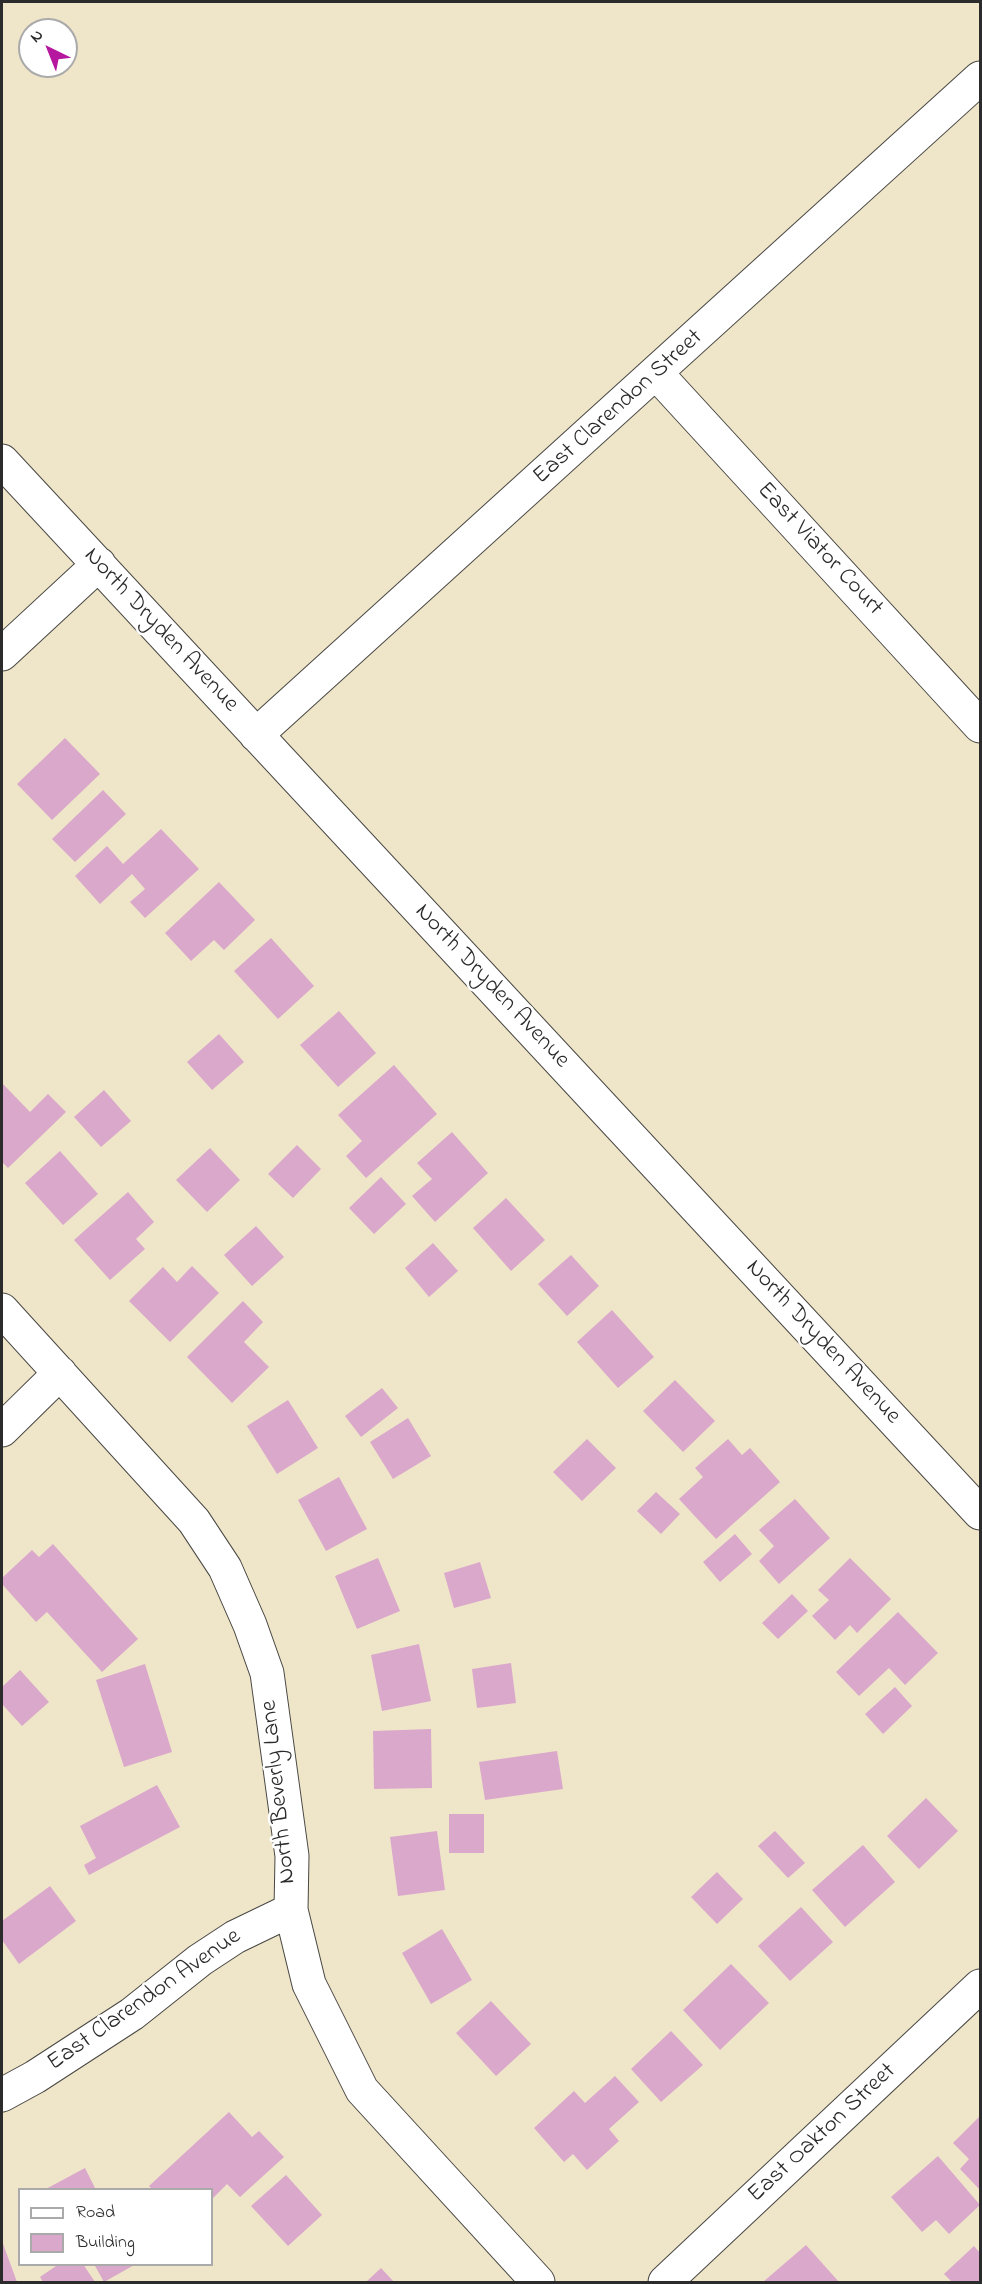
<!DOCTYPE html>
<style>
body{margin:0}
#map{position:relative;width:982px;height:2284px;overflow:hidden;background:#efe5c9;font-family:"Indie Flower",sans-serif}
canvas{display:block}
.frame{position:absolute;inset:0;border:3px solid #2b2b2b;pointer-events:none}
.legend{position:absolute;left:18px;top:2188px;width:195px;height:78px;box-sizing:border-box;background:#fff;border:2px solid #aaa;margin:0;padding:8px 10px;list-style:none;font-size:18px;color:#2b2b2b}
.legend li{display:flex;align-items:center;gap:12px;height:30px}
.legend b{width:30px;border:2px solid #aaa}
.north{position:absolute;left:18px;top:18px;width:60px;height:60px;box-sizing:border-box;background:#fff;border:2px solid #aaa;border-radius:50%;rotate:317deg;font-size:16px;font-weight:700;line-height:24px;text-align:center;color:#2b2b2b}
.north::after{content:'';display:block;margin:auto;width:21px;height:27px;background:#b5179e;clip-path:polygon(50% 0,100% 100%,50% 72%,0 100%)}
</style>
<div id="map">
<canvas width="982" height="2284"></canvas>
<div class="frame"></div>
<ul class="legend">
<li><b style="height:8px;background:#fff"></b>Road</li>
<li><b style="height:16px;background:#daa8cb"></b>Building</li>
</ul>
<div class="north">N</div>
</div>
<script>
const g = document.querySelector('canvas').getContext('2d');
g.lineJoin = 'round';
function fill(path, color) {
  g.fillStyle = color;
  g.fill(path, 'evenodd');
}
function trace(path, color, width, dash) {
  g.strokeStyle = color;
  g.lineWidth = width;
  g.lineCap = dash ? 'butt' : 'round';
  g.setLineDash(dash || []);
  g.stroke(path);
}
function label(font, color, halo, rows, align = 'center') {
  g.font = font + ' "Indie Flower",sans-serif';
  g.lineWidth = 5;
  g.setLineDash([]);
  g.textBaseline = 'middle';
  g.strokeStyle = halo;
  g.fillStyle = color;
  for (const [text, x, y, turn = 0] of rows) {
    g.save();
    g.translate(x, y);
    g.rotate((+turn || 0) * Math.PI / 180);
    g.textAlign = isNaN(turn) ? turn : align;
    if (halo) g.strokeText(text, 0, 0);
    g.fillText(text, 0, 0);
    g.restore();
  }
}
const building = new Path2D(`
 M65,738L100,774L52,820L17,784Z
 M103,790L126,814L75,862L52,839Z
 M161,829L199,869L145,918L130,902L145,889L132,874L100,904L75,876L107,846L123,864Z
 M219,882L255,920L224,950L214,940L191,961L165,933Z
 M271,938L314,986L278,1019L234,971Z
 M339,1011L376,1053L338,1087L300,1045Z
 M219,1034L244,1062L212,1090L187,1062Z
 M394,1065L437,1114L366,1178L346,1156L362,1141L338,1115Z
 M2,1083L30,1112L48,1094L66,1112L8,1168L2,1162Z
 M104,1090L131,1121L101,1147L74,1117Z
 M452,1132L488,1173L435,1222L412,1196L432,1179L417,1163Z
 M297,1145L321,1169L293,1198L268,1174Z
 M210,1148L240,1180L207,1212L176,1180Z
 M60,1151L98,1194L63,1225L25,1183Z
 M381,1177L406,1204L374,1234L349,1208Z
 M128,1192L154,1222L136,1239L145,1249L110,1280L74,1240Z
 M506,1198L545,1240L511,1271L473,1228Z
 M256,1226L284,1257L252,1286L224,1255Z
 M433,1243L458,1271L429,1297L405,1268Z
 M571,1255L599,1286L567,1316L538,1284Z
 M192,1266L219,1293L170,1342L129,1301L163,1267L177,1282Z
 M243,1301L263,1322L244,1342L269,1367L232,1403L187,1357Z
 M612,1310L654,1357L618,1388L577,1342Z
 M675,1380L715,1421L683,1452L643,1411Z
 M382,1388L398,1408L361,1437L345,1416Z
 M288,1400L318,1448L277,1474L247,1426Z
 M408,1418L431,1456L393,1479L370,1442Z
 M587,1439L616,1468L582,1501L553,1472Z
 M728,1439L742,1455L750,1448L780,1482L716,1539L679,1499L703,1477L695,1468Z
 M339,1477L367,1529L326,1551L298,1500Z
 M656,1492L680,1514L661,1534L637,1511Z
 M795,1499L830,1538L779,1584L759,1561L774,1546L759,1530Z
 M735,1534L752,1554L720,1582L703,1562Z
 M53,1544L138,1639L102,1672L47,1612L36,1622L2,1584V1578L32,1550L39,1557Z
 M378,1558L400,1611L357,1629L335,1576Z
 M850,1558L891,1599L857,1633L850,1625L835,1640L812,1616L829,1600L818,1590Z
 M480,1562L491,1598L454,1608L444,1573Z
 M792,1594L808,1611L778,1639L762,1623Z
 M898,1612L938,1653L905,1685L889,1668L859,1696L836,1672Z
 M419,1644L431,1701L382,1711L371,1655Z
 M511,1663L516,1703L477,1708L472,1669Z
 M145,1664L172,1752L124,1767L96,1680Z
 M20,1670L49,1702L22,1726L2,1704V1687Z
 M895,1687L912,1706L883,1734L865,1714Z
 M431,1729L432,1788L374,1789L373,1731Z
 M557,1751L563,1789L485,1800L479,1762Z
 M157,1785L180,1827L89,1875L84,1865L96,1858L80,1826Z
 M926,1798L958,1831L919,1869L887,1836Z
 M449,1814H484V1853H449Z
 M437,1831L445,1890L398,1896L390,1837Z
 M775,1831L805,1863L788,1878L758,1846Z
 M863,1845L895,1882L845,1927L812,1890Z
 M717,1872L743,1899L717,1924L691,1897Z
 M50,1886L76,1921L19,1964L2,1940V1921Z
 M801,1907L833,1942L790,1981L758,1946Z
 M442,1929L472,1980L431,2004L402,1953Z
 M731,1964L769,2003L720,2050L683,2010Z
 M491,2001L531,2044L496,2076L456,2033Z
 M671,2031L703,2065L661,2102L631,2069Z
 M615,2076L639,2102L609,2129L619,2141L587,2170L573,2154L564,2162L534,2128L574,2091L585,2103Z
 M229,2112L252,2137L259,2131L284,2157L240,2197L227,2184L212,2199V2190H153L149,2186Z
 M980,2116V2190L960,2169L969,2159L953,2143Z
 M938,2156L980,2205L949,2234L936,2220L922,2232L891,2197Z
 M85,2168L96,2190H44Z
 M286,2175L322,2215L288,2246L251,2206Z
 M2,2241L17,2282H2Z
 M806,2245L839,2282H763Z
 M974,2246L980,2253V2282H952L944,2274Z
 M59,2264H83L95,2282H43L40,2277Z
 M94,2264H136L104,2282Z
 M381,2268L394,2282H366Z`);
const minor = new Path2D(`
 M657,374L980,726
 M2,461L980,1513
 M2,654L99,564
 M256,735L980,78
 M2,1310L194,1521L225,1568L250,1625L267,1673L292,1856L291,1910L309,1984L362,2090L538,2282
 M2,1430L60,1373
 M2,2095L35,2077L132,2014L200,1960L235,1937L291,1910
 M665,2282L980,1986`);
const streetNames = [
 ["East Clarendon Street",619,408,-42],
 ["East Viator Court",819,550,47],
 ["North Dryden Avenue",160,631,47],
 ["North Dryden Avenue",491,987,47],
 ["North Dryden Avenue",822,1343,47],
 ["North Beverly Lane",280,1792,-96],
 ["East Clarendon Avenue",145,2001,-35],
 ["East Oakton Street",823,2134,-43]
];
fill(building, '#daa8cb');
trace(minor, '#484743', 35);
trace(minor, '#fff', 33);
label('24px', '#2b2b2b', '#fff', streetNames);
</script>
